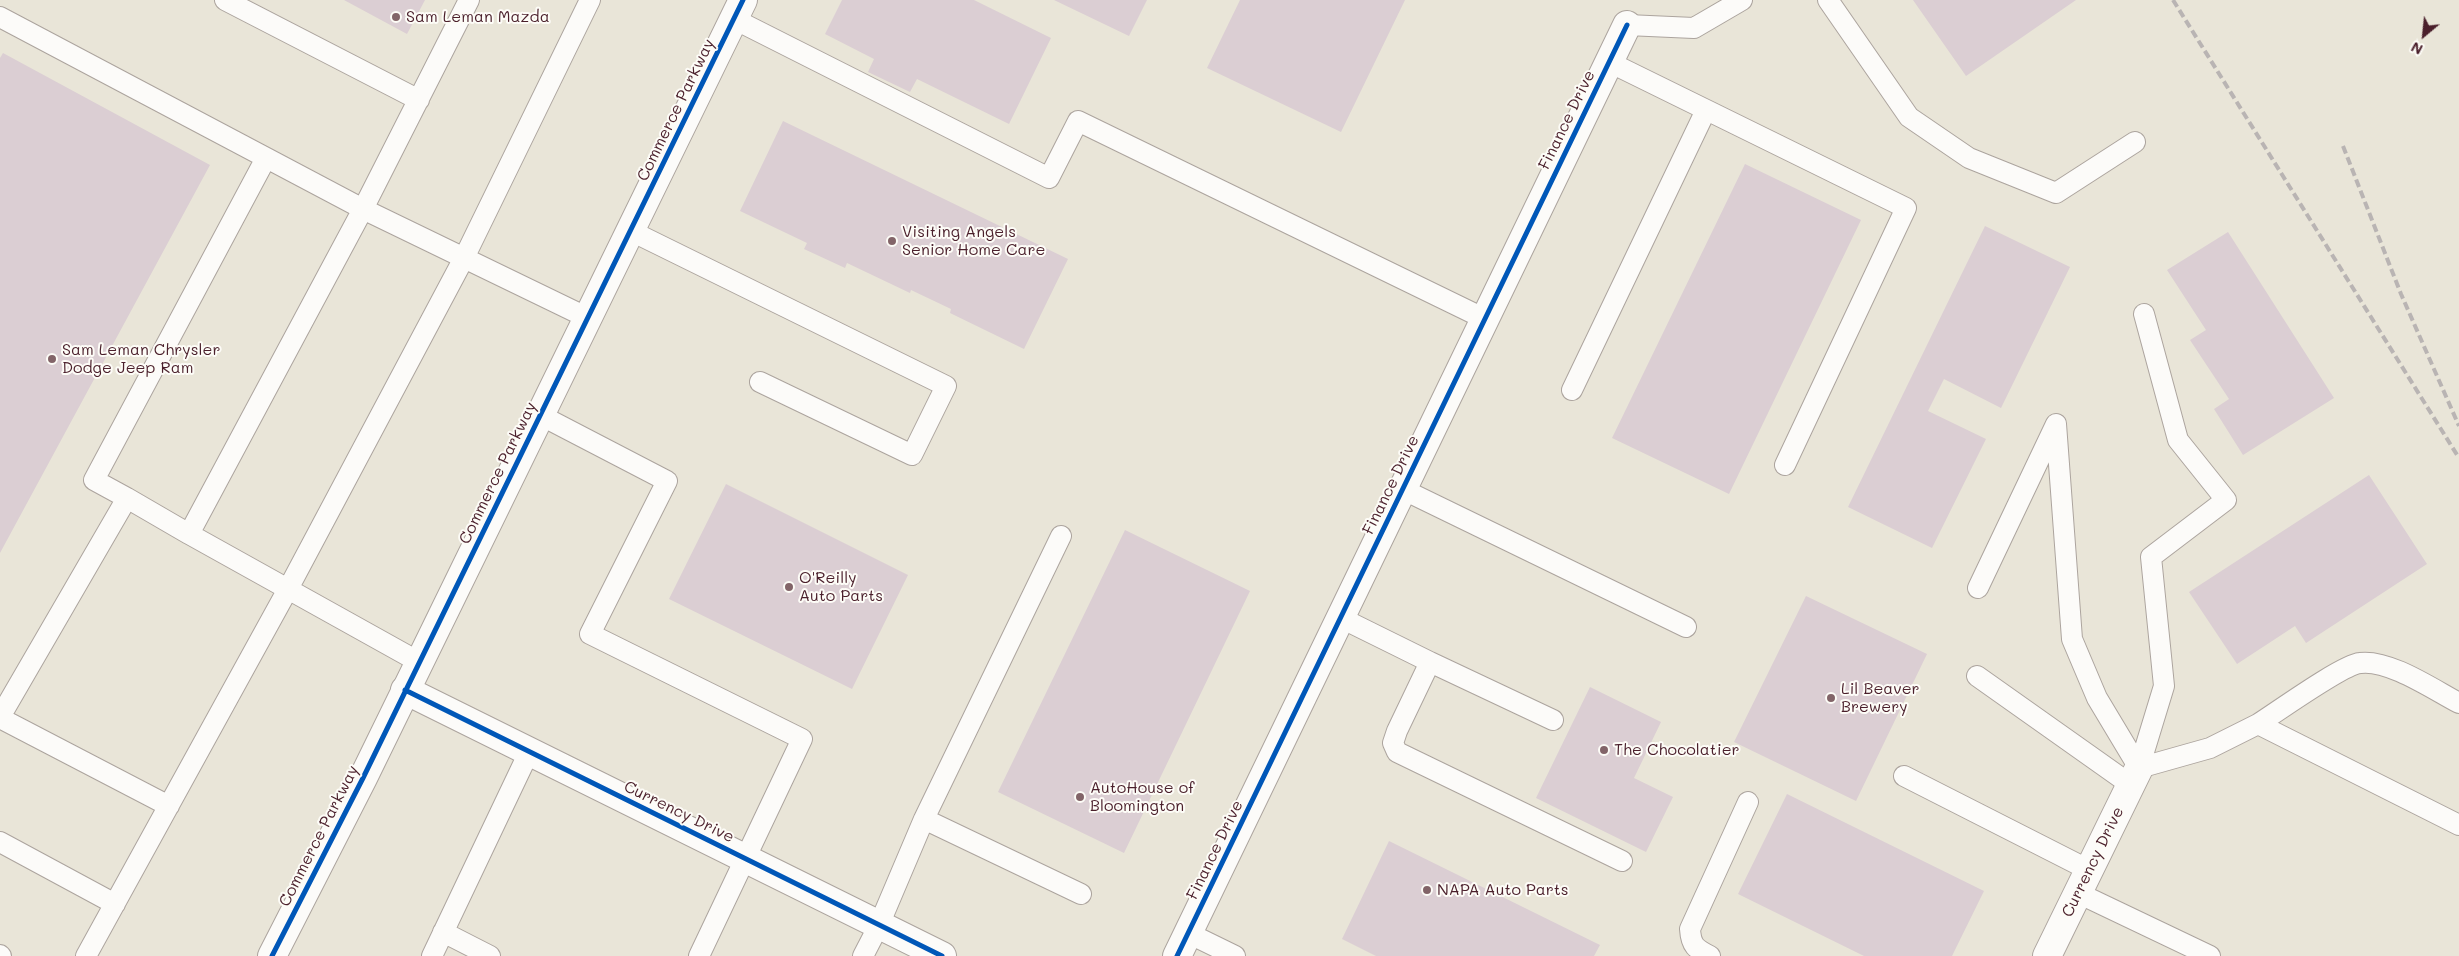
<!DOCTYPE html>
<style>
body{margin:0}
#map{position:relative;width:2459px;height:956px;overflow:hidden;background:#e9e5d8;font-family:Mali,sans-serif}
canvas{display:block}
.north{position:absolute;left:2399px;top:10px;width:50px;height:50px;-webkit-text-stroke:4px #fdfcf7;paint-order:stroke;rotate:208deg;font-size:14px;font-weight:700;line-height:20px;text-align:center;color:#4a1f2b}
.north::after{content:'';display:block;margin:auto;width:18px;height:22px;background:#4a1f2b;clip-path:polygon(50% 0,100% 100%,50% 72%,0 100%)}
</style>
<div id="map">
<canvas width="2459" height="956"></canvas>
<div class="north">N</div>
</div>
<script>
const g = document.querySelector('canvas').getContext('2d');
g.lineJoin = 'round';
function fill(path, color) {
  g.fillStyle = color;
  g.fill(path, 'evenodd');
}
function trace(path, color, width, dash) {
  g.strokeStyle = color;
  g.lineWidth = width;
  g.lineCap = dash ? 'butt' : 'round';
  g.setLineDash(dash || []);
  g.stroke(path);
}
function label(font, color, halo, rows, align = 'center') {
  g.font = font + ' Mali,sans-serif';
  g.lineWidth = 4;
  g.setLineDash([]);
  g.textBaseline = 'middle';
  g.strokeStyle = halo;
  g.fillStyle = color;
  for (const [text, x, y, turn = 0] of rows) {
    g.save();
    g.translate(x, y);
    g.rotate((+turn || 0) * Math.PI / 180);
    g.textAlign = isNaN(turn) ? turn : align;
    if (halo) g.strokeText(text, 0, 0);
    g.fillText(text, 0, 0);
    g.restore();
  }
}
const building = new Path2D(`
 M344,0H425L407,34Z
 M842,0H974L1051,38L1009,124L917,79L910,92L868,72L874,59L825,34Z
 M1054,0H1147L1129,36Z
 M1240,0H1405L1341,132L1207,68Z
 M1913,0H2076L1966,76Z
 M3,53L210,165L0,553V58Z
 M783,121L1068,259L1024,349L950,313L951,309L911,290L910,293L847,263L845,268L804,249L807,243L740,211Z
 M1745,164L1861,220L1729,494L1612,438Z
 M1985,226L2070,267L2001,408L1944,379L1928,411L1986,439L1932,548L1848,507Z
 M2228,232L2334,398L2243,455L2214,409L2229,399L2190,340L2206,330L2167,270Z
 M2369,475L2427,564L2306,643L2295,626L2237,664L2189,592Z
 M726,484L908,575L852,689L669,599Z
 M1125,530L1250,591L1124,853L998,792Z
 M1806,596L1927,654L1856,801L1734,742Z
 M1590,687L1661,722L1634,778L1673,797L1646,852L1536,798Z
 M1787,794L1984,891L1952,956H1864L1738,894Z
 M1389,841L1600,945L1594,956H1376L1342,939Z`);
const service = new Path2D(`
 M225,0L419,100
 M1828,0L1909,117L1969,158L2056,193L2135,142
 M0,17L363,209L469,0
 M734,19L1049,178L1078,121L1485,319
 M1627,25L1694,28L1742,0
 M1609,62L1906,208L1785,465
 M631,231L946,386L912,455L760,382
 M1572,390L1706,110
 M540,415L667,481L590,634L802,739L699,956
 M1402,489L1686,627
 M127,498L94,480L266,158
 M1978,588L2056,424L2072,639L2097,698L2139,768
 M1341,618L1430,662L1397,731L1393,743L1397,752L1622,861
 M419,662L189,534L363,209L588,318
 M1430,662L1553,720
 M1977,676L2131,785
 M0,717L127,498L189,534
 M0,718L169,806
 M2258,724C2277,712 2342,665 2360,663C2389,659 2434,690 2459,703
 M2139,768L2164,686L2151,557L2226,500L2178,440L2144,314
 M2139,768L2210,748L2258,724L2459,825
 M1904,776L2089,870
 M924,819L1081,894
 M0,842L115,904
 M2078,893L2210,956
 M443,932L490,956
 M1188,933L1235,956
 M0,955L1,956
 M86,956L288,589L464,258L590,0
 M432,956L529,752
 M863,956L879,925L924,819L1061,536
 M1710,956C1696,949 1691,946 1690,929L1748,802`);
const minor = new Path2D(`
 M405,690L942,956
 M1177,956L1627,25
 M2047,956L2139,768`);
const tertiary = new Path2D(`
 M272,956L363,778L743,0`);
const rail = new Path2D(`
 M2173,0L2459,458
 M2343,146L2401,294L2459,426`);
const cycleway = new Path2D(`
 M405,690L942,956
 M272,956L363,778L743,0
 M1177,956L1627,25`);
const markers = [
 [396,17,5,"#826468"],
 [892,241,5,"#826468"],
 [52,359,5,"#826468"],
 [789,587,5,"#826468"],
 [1831,698,5,"#826468"],
 [1604,750,5,"#826468"],
 [1080,797,5,"#826468"],
 [1427,890,5,"#826468"]
];
const poiNames = [
 ["Sam Leman Mazda",406,17],
 ["Visiting Angels",902,232],
 ["Senior Home Care",902,250],
 ["Sam Leman Chrysler",62,350],
 ["Dodge Jeep Ram",62,368],
 ["O'Reilly",799,578],
 ["Auto Parts",799,596],
 ["Lil Beaver",1841,689],
 ["Brewery",1841,707],
 ["The Chocolatier",1614,750],
 ["AutoHouse of",1090,788],
 ["Bloomington",1090,806],
 ["NAPA Auto Parts",1437,890]
];
const streetNames = [
 ["Commerce Parkway",676,110,-64],
 ["Finance Drive",1567,120,-64],
 ["Commerce Parkway",498,473,-64],
 ["Finance Drive",1391,485,-64],
 ["Currency Drive",679,812,26],
 ["Commerce Parkway",319,836,-63],
 ["Finance Drive",1215,850,-64],
 ["Currency Drive",2093,862,-64]
];
fill(building, '#dbced3');
trace(service, '#aca49e', 22);
trace(minor, '#aca49e', 30);
trace(tertiary, '#aca49e', 30);
trace(service, '#fcfbf9', 20);
trace(minor, '#fcfbf9', 28);
trace(tertiary, '#fcfbf9', 28);
trace(rail, '#b9b4b3', 4, [8, 4]);
trace(cycleway, '#0057b8', 5);
for (const [x, y, r, color] of markers) {
  const dot = new Path2D();
  dot.arc(x, y, r, 0, 2 * Math.PI);
  g.fillStyle = color;
  g.fill(dot);
  trace(dot, '#fdfcf7', 2);
}
label('16px', '#4a1f2b', '#fdfcf7', poiNames, 'left');
label('16px', '#4a1f2b', '#fdfcf7', streetNames);
</script>
